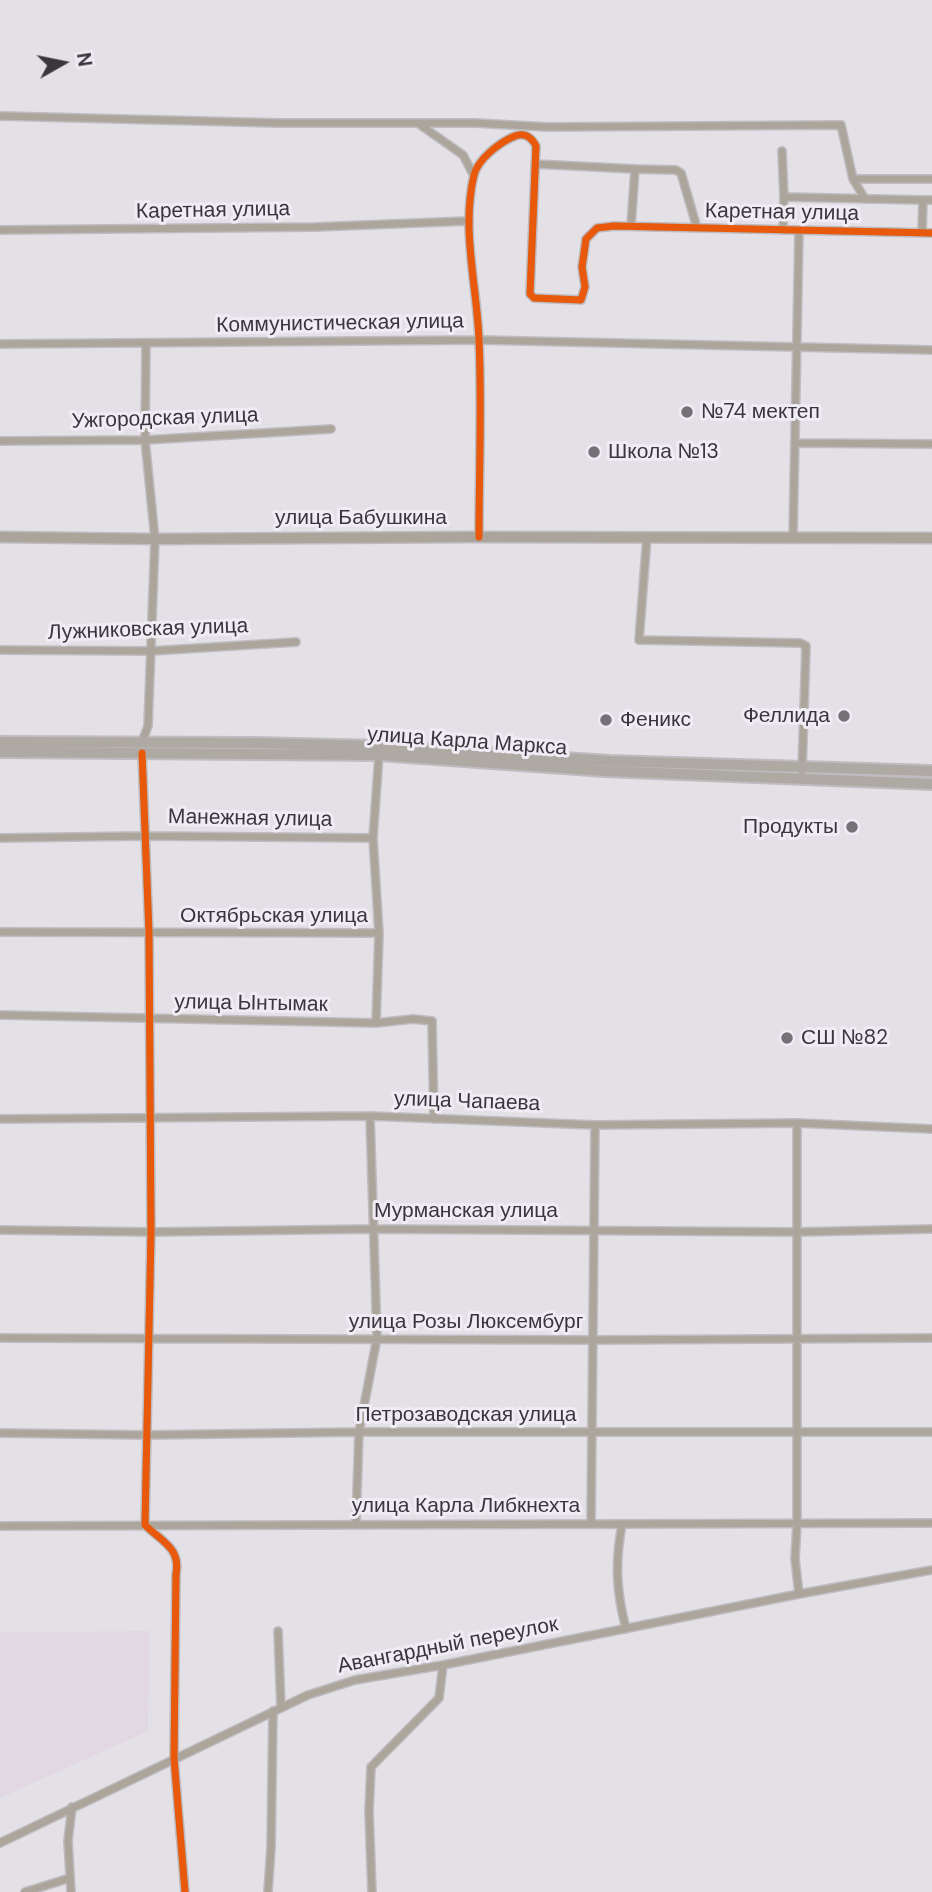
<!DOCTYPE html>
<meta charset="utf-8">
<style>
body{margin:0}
#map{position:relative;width:932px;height:1892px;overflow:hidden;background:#e3e1e6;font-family:"DM Sans",sans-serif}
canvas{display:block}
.north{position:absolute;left:28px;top:28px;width:70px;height:70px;-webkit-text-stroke:5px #f0ecf6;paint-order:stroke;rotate:81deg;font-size:19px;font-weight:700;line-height:28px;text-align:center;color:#39373b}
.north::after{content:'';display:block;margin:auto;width:24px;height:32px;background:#39373b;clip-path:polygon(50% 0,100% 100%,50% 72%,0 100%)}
</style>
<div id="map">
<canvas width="932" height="1892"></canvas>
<div class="north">N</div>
</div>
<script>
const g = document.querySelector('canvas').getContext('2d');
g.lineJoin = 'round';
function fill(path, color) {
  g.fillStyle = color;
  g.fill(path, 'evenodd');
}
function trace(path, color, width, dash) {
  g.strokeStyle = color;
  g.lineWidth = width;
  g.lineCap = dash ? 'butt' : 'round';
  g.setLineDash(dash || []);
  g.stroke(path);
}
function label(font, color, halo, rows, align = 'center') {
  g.font = font + ' "DM Sans",sans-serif';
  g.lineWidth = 6;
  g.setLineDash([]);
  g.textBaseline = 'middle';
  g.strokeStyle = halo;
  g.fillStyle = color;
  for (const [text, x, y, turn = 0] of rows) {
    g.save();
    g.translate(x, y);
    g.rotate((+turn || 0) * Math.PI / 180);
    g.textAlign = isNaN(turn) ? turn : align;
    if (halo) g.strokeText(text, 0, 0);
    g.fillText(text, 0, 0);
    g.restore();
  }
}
const medical = new Path2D(`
 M149,1631L148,1731L0,1798V1632Z`);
const street = new Path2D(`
 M0,116L280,123H475L547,127L841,125L853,179H932
 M419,124L463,155L474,176
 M782,151L784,197L923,200
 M535,164L635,169L631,226
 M635,169L676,170L681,173L697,228
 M853,179L865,199
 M0,230L315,227L468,221
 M783,230L784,197
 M922,232L923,200H932
 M0,344L479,340L932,350
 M0,441L145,440L331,429
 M796,443L932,444
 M479,537C479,472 482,405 479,340C477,286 461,229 474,175C478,159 500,142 515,136C525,132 532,138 536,146L530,294L534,298L581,300L585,287L582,267L586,239L597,228L614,226L932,233
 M647,537L639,640L800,643L806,646L802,771
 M793,538L799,231
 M0,650L151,651L296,642
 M142,742L148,726L155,539L145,440L146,343
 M142,753L149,933L151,1232L145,1525C161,1541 181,1548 176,1574L174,1758L185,1892
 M0,838L144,836L373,838
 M0,932L379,933
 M0,1015L376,1023L413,1019L432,1021L434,1119
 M376,1023L379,933L373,838L379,755
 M0,1119L370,1116L595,1125L797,1123L932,1129
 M797,1123V1524L795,1559L799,1594
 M0,1230L151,1232L373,1229L798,1232L932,1229
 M0,1338L593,1340L932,1338
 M0,1433L147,1435L359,1432H932
 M356,1523L359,1432L377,1338L370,1116
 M591,1524L595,1125
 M622,1524C615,1563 616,1590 626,1629
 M0,1526L932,1523
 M278,1631L281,1708
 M0,1843L308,1695L355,1680L443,1665L799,1594L932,1570
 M25,1892L70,1878
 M71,1892L68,1841L72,1807
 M268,1892L271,1848L273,1711
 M372,1892L369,1811L371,1767L439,1698L443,1665`);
const secondary = new Path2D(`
 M0,537L155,539L471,537L932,538`);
const primary = new Path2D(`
 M0,742L254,743L379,746L610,761L932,771
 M0,752L379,755L605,771L932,784`);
const cycleway = new Path2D(`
 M479,537C479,472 482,405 479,340C477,286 461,229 474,175C478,159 500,142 515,136C525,132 532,138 536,146L530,294L534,298L581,300L585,287L582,267L586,239L597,228L614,226L932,233
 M142,753L149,933L151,1232L145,1525C161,1541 181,1548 176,1574L174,1758L185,1892`);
const markers = [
 [687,412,7,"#747277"],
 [594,452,7,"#747277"],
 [844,716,7,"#747277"],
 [606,720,7,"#747277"],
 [852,827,7,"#747277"],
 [787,1038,7,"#747277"]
];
const streetNames = [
 ["Каретная улица",213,211,-1],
 ["Каретная улица",782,213,1],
 ["Коммунистическая улица",340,324,-1],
 ["Ужгородская улица",165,419,-2],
 ["улица Бабушкина",361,518],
 ["Лужниковская улица",148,630,-2],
 ["улица Карла Маркса",467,742,4],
 ["Манежная улица",250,819,1],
 ["Октябрьская улица",274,916],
 ["улица Ынтымак",251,1004,1],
 ["улица Чапаева",467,1102,2],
 ["Мурманская улица",466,1211],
 ["улица Розы Люксембург",466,1322],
 ["Петрозаводская улица",466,1415],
 ["улица Карла Либкнехта",466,1506],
 ["Авангардный переулок",448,1646,-11]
];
const poiNames = [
 ["№74 мектеп",701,412],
 ["Школа №13",608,452],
 ["Феллида",830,716,"right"],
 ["Феникс",620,720],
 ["Продукты",838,827,"right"],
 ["СШ №82",801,1038]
];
fill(medical, '#e2d8e4');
trace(street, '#bebcc0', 10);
trace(secondary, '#bebcc0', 13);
trace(primary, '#bebcc0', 14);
trace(street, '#aca59b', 7);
trace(secondary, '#aba49a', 10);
trace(primary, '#aeaaa3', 10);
trace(cycleway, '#e8590c', 7);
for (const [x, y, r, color] of markers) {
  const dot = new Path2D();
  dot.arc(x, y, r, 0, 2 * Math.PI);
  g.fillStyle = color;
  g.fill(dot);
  trace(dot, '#f0ecf6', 2.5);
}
label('21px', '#39373b', '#f0ecf6', streetNames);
label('21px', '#39373b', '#f0ecf6', poiNames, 'left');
</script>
